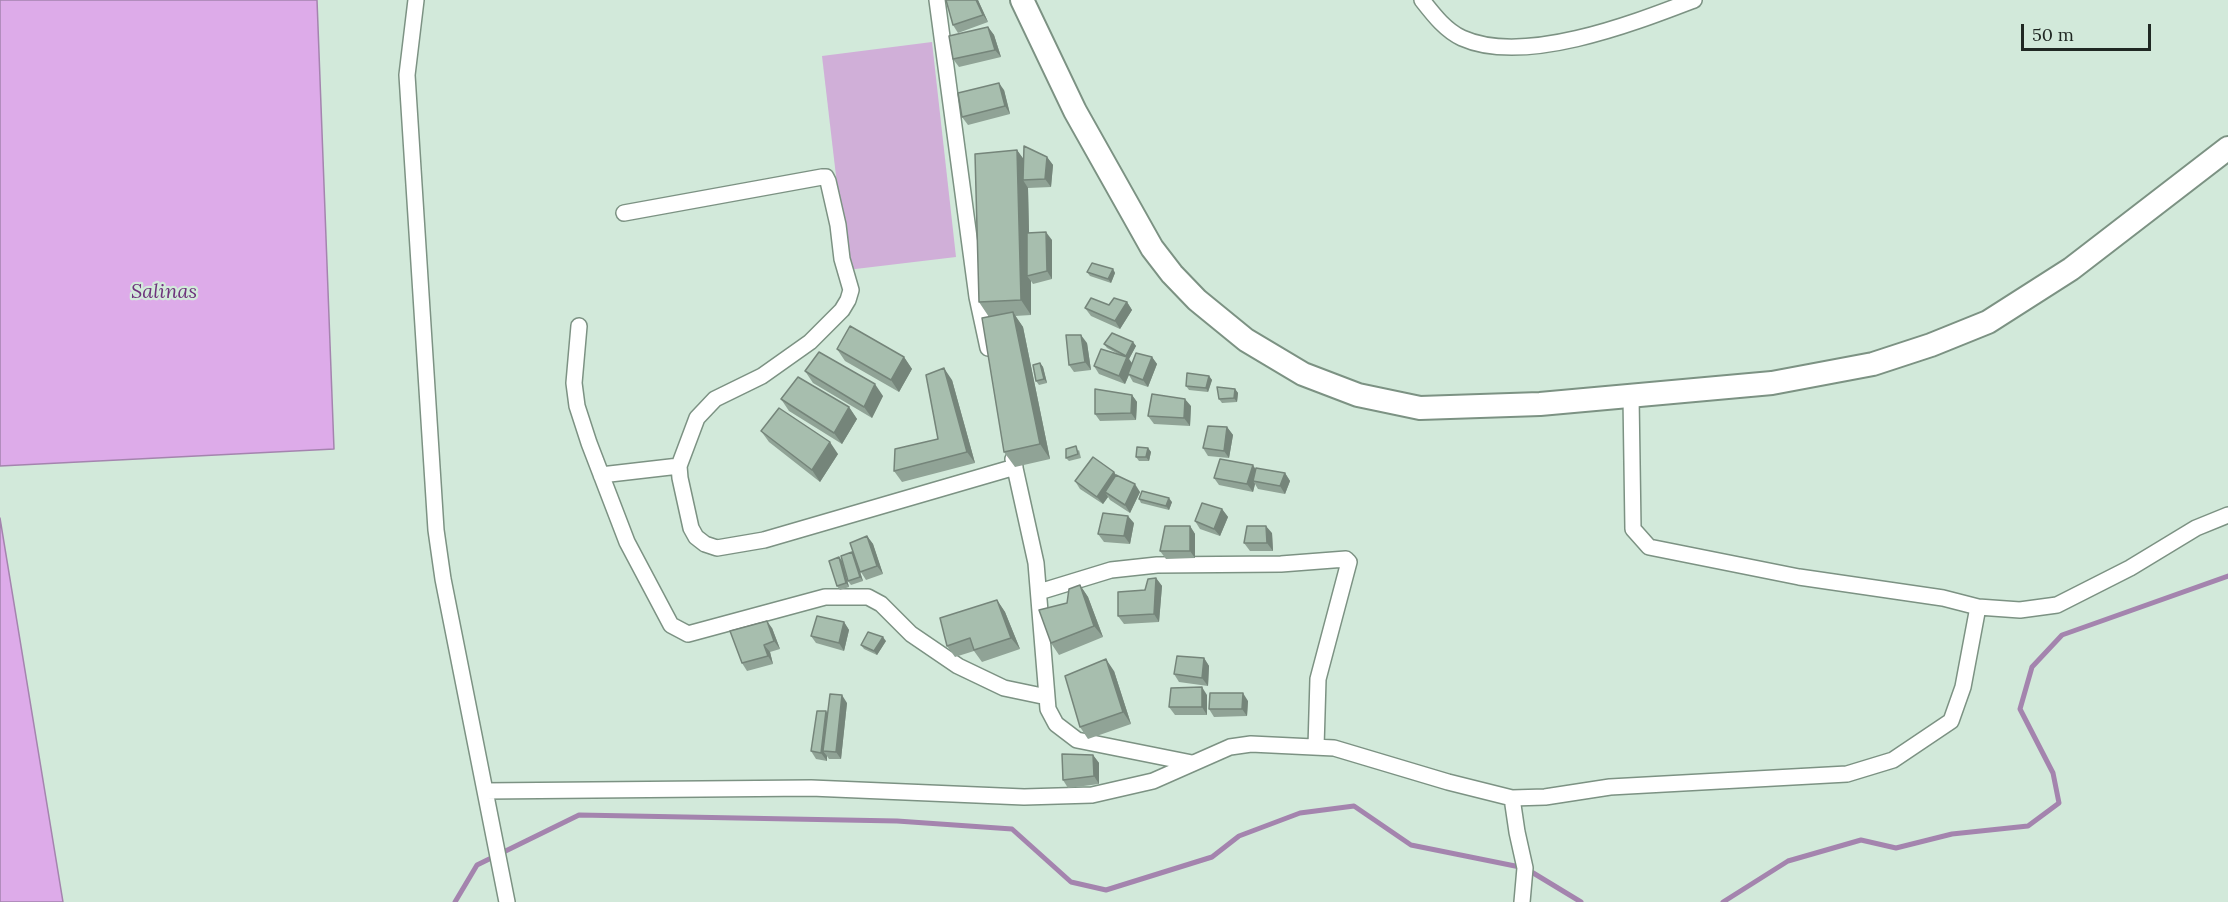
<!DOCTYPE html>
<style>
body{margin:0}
#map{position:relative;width:2228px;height:902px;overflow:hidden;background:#d2e9da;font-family:Lora,serif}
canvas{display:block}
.scale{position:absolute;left:2021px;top:24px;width:130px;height:27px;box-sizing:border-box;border:3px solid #202823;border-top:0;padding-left:8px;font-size:18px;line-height:21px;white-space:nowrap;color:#202823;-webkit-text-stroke:4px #d2e9da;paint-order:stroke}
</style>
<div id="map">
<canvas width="2228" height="902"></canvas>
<div class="scale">50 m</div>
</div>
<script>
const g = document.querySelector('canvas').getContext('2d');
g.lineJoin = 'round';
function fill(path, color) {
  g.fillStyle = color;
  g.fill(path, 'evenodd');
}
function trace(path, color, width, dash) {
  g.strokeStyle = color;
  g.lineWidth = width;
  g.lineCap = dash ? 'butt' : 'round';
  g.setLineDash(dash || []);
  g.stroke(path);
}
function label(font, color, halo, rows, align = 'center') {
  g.font = font + ' Lora,serif';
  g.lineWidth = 4.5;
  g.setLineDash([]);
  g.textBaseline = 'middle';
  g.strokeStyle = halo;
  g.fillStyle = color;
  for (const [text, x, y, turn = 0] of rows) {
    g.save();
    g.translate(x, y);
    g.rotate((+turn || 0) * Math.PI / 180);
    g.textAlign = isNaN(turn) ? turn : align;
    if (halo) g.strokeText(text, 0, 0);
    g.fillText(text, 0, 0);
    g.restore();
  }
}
const green = new Path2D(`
 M932,42L956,257L847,270L822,56Z`);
const water = new Path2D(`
 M0,0H317L334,449L0,466Z
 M0,518L63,902H0Z`);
const stream = new Path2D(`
 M455,902L477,865L579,815L897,821L1012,829L1071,882L1106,890L1212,857L1239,836L1300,813L1354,806L1411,845L1525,868L1581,902
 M1723,902L1788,861L1861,840L1896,848L1952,834L2028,826L2059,803L2053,773L2020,709L2032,667L2062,635L2228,576`);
const minor = new Path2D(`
 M416,0L407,75L436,530L443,579L507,902
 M937,0L977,297L988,348
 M1422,0C1433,14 1445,30 1462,38C1524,66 1634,23 1694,0
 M624,213L822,177H826L828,181L838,225L842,259L851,290L848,300L842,310L810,342L762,376L715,399L697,418L679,466L680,478L691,528L696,537L705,544L717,548L764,540L1015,467
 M579,326L574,383L577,406L589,443L627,542L671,625L688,634L825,597H868L881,604L911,634L958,666L1004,688L1047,697
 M1631,396L1633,529L1649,547L1799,577L1943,598L1978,607L2020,610L2057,605L2130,568L2196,528L2228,515
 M1013,459L1036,563L1048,709L1056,724L1077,740L1192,763
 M601,475L679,466
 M1039,592L1111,570L1157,565L1281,564L1346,559L1349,562L1318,679L1316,747
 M485,791L811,788L1024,797L1092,795L1153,781L1230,747L1251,744L1334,748L1448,782L1512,798L1517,832L1525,868L1522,902
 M1512,798L1545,797L1610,787L1847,774L1893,760L1951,721L1963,687L1978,607`);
const primary = new Path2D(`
 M1022,0L1075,111L1152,248L1172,274L1197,300L1246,340L1303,374L1358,395L1420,408L1540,404L1772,383L1873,364L1931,345L1988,322L2071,269L2228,148`);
const wall = new Path2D(`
 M947,0H978L988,22L958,33L953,25Z
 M988,27L994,35L1001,57L959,67L953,59Z
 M1004,90L1010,114L968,125L962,117Z
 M1017,150L1023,159L1047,157L1053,165L1051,187L1028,188L1029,233L1052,240V279L1033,284L1031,281V315L1015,316L1023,327L1050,459L1015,467L1004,452L989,317L979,302Z
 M1113,269L1115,273L1111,283L1090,276L1087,272Z
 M1127,302L1132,310L1120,329L1091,316L1085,308Z
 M1133,342L1136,346L1129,359L1132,363L1152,357L1157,364L1148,387L1133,382L1129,375L1125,384L1099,374L1094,366L1118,354L1107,348L1104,344Z
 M1087,343L1091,370L1074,372L1069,365Z
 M837,349L904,357L912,369L899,392L845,361Z
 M1040,363L1043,367L1047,383L1039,385L1036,381Z
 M805,371L883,396L872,418L813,383Z
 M1209,376L1212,380L1208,392L1189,390L1186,386Z
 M952,380L975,463L902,482L894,471L938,439Z
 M1235,389L1238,393L1237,402L1222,403L1219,399Z
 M1132,395L1137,402L1136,420L1100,421L1095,414Z
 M781,399L849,407L857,419L842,444L789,411Z
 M1191,406L1190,426L1154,424L1148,416Z
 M1227,427L1233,435L1229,458L1208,456L1203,448Z
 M761,431L838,454L820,482L769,442Z
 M1148,448L1151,452L1149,461H1139L1136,457Z
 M1079,450L1081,458L1069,461L1066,458Z
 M1256,470L1285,473L1290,481L1285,494L1258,489L1255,484L1253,492L1219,485L1214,478Z
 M1114,472L1116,475L1140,492L1130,513L1110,500L1108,497L1103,504L1080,489L1075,481Z
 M1139,499L1172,502L1169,510L1141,503Z
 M1222,509L1228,517L1220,536L1200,529L1195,521Z
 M1134,523L1130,544L1104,542L1098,534Z
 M1190,526L1195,534V558L1166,559L1160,551Z
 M1272,533L1273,551H1250L1244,543Z
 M867,536L873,544L883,574L866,580L859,569L863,581L851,585L848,581Z
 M839,557L842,561L849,587L840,590L837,586Z
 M1156,578L1162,586L1159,622L1124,624L1118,616Z
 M1080,585L1088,597L1103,637L1059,655L1051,643L1067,603Z
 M997,600L1005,612L1020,649L982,662L974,651L955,657L947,646Z
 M844,622L849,630L844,651L816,643L811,636Z
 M772,628L780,649L770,652L773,664L747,671L742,663Z
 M886,641L877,655L864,649L861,645Z
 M1204,658L1209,666L1208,686L1179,682L1174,674Z
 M1114,671L1131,724L1088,739L1080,727Z
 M1207,695V715H1175L1169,707Z
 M1248,701L1247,716L1214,717L1209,709Z
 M847,703L841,759H829L827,756V761L816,759L811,751L828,714Z
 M1093,755L1099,763V784L1068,788L1063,780Z`);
const shadedWall = new Path2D(`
 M976,0H978L988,22L983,15Z
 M988,27L994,35L1001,57L995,50Z
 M999,83L1004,90L1010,114L1005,106Z
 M1017,150L1028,165L1023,180L1028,188L1030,276H1027L1031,281V315L1021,300Z
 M1047,157L1053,165L1051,187L1045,179Z
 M1046,232L1052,240V279L1047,271Z
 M1113,269L1115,273L1111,283L1108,279Z
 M1127,302L1132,310L1120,329L1115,321Z
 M1013,312L1023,327L1050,459L1040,444Z
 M1081,335L1087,343L1091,370L1085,362Z
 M1133,342L1136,346L1129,359L1133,365L1125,384L1119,376L1127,358L1126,356Z
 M904,357L912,369L899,392L891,380Z
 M1152,357L1157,364L1148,387L1143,380Z
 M1040,363L1043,367L1047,383L1044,379Z
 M944,368L952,380L975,463L967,452Z
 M1209,376L1212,380L1208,392L1206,388Z
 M875,384L883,396L872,418L864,407Z
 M1235,389L1238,393L1237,402L1234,398Z
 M1132,395L1137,402L1136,420L1131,413Z
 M1185,399L1191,406L1190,426L1184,418Z
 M849,407L857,419L842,444L834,433Z
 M1227,427L1233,435L1229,458L1224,451Z
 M830,442L838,454L820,482L812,470Z
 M1148,448L1151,452L1149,461L1146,457Z
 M1253,465L1258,473L1253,481L1255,484L1253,492L1247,484Z
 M1114,472L1119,480L1105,492L1108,497L1103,504L1097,497Z
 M1285,473L1290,481L1285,494L1280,486Z
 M1135,484L1140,492L1130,513L1125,505Z
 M1169,498L1172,502L1169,510L1166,506Z
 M1222,509L1228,517L1220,536L1214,529Z
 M1128,516L1134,523L1130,544L1124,536Z
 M1190,526L1195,534V558L1190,551Z
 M1266,526L1272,533L1273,551L1267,543Z
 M867,536L873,544L883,574L877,566Z
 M852,552L855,556L863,581L860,577Z
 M839,557L842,561L849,587L846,583Z
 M1156,578L1162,586L1159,622L1154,614Z
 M1080,585L1088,597L1103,637L1094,626Z
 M997,600L1005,612L1020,649L1011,638Z
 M767,621L772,628L780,649L774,641Z
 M844,622L849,630L844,651L839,643Z
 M883,637L886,641L877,655L874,651Z
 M764,645L770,652L773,664L768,656Z
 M1204,658L1209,666L1208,686L1202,678Z
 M1106,659L1114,671L1131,724L1123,712Z
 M1202,687L1207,695V715L1202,707Z
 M1243,693L1248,701L1247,716L1242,709Z
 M842,695L847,703L841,759L836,752Z
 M826,711L831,719L823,751L827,756V761L821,753Z
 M1093,755L1099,763V784L1094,776Z`);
const building = new Path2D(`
 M946,0H976L983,15L953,25Z
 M988,27L995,50L953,59L949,36Z
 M999,83L1005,106L962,117L958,93Z
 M1024,146L1047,157L1045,179L1023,180Z
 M1017,150L1021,300L979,302L975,154Z
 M1046,232L1047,271L1027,276V233Z
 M1092,263L1113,269L1108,279L1087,272Z
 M1091,298L1109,305L1114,298L1127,302L1115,321L1085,308Z
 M1013,312L1040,444L1004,452L982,318Z
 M850,326L904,357L891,380L837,349Z
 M1112,333L1133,342L1126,356L1104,344Z
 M1066,335H1081L1085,362L1069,365Z
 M1101,349L1127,357L1119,376L1094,366Z
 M819,352L875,384L864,407L805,371Z
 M1136,353L1152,357L1143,380L1128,374Z
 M1040,363L1044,379L1036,381L1033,365Z
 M944,368L967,452L894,471L895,449L938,439L926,375Z
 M1187,373L1209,376L1206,388L1186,386Z
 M798,377L849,407L834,433L781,399Z
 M1217,387L1235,389L1234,398L1219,399Z
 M1095,389L1132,395L1131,413L1095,414Z
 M1152,394L1185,399L1184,418L1148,416Z
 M779,408L830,442L812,470L761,431Z
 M1208,426L1227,427L1224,451L1203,448Z
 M1076,446L1078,454L1066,458V449Z
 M1137,447L1148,448L1146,457H1136Z
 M1093,457L1114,472L1097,497L1075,481Z
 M1220,459L1253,465L1247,484L1214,478Z
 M1256,468L1285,473L1280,486L1253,481Z
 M1116,475L1135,484L1125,505L1105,492Z
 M1142,491L1169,498L1166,506L1139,499Z
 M1202,503L1222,509L1214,529L1195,521Z
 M1103,513L1128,516L1124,536L1098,534Z
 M1165,526H1190V551H1160Z
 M1247,526H1266L1267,543H1244Z
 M867,536L877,566L860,572L850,543Z
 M852,552L860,577L848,581L841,556Z
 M839,557L846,583L837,586L829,561Z
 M1156,578L1154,614L1118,616V592L1145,590L1148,579Z
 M1080,585L1094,626L1051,643L1039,610L1067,603L1069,589Z
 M997,600L1011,638L974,650L970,638L947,646L940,618Z
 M817,616L844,622L839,643L811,636Z
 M767,621L774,641L764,645L768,656L742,663L730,631Z
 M868,632L883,637L874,651L861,645Z
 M1177,656L1204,658L1202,678L1174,674Z
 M1106,659L1123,712L1080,727L1065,676Z
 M1202,687V707H1169L1171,688Z
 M1210,693H1243L1242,709H1209Z
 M830,694L842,695L836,752L823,751Z
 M817,711H826L821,753L811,751Z
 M1062,754L1093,755L1094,776L1063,780Z`);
const waterNames = [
 ["Salinas",164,292]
];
fill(green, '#d0afd8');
fill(water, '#ddabe9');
trace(water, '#a484ae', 1.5);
trace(stream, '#a484ae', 5);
trace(minor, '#7c9283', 18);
trace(primary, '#7c9283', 26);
trace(minor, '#fff', 15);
trace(primary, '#fff', 22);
fill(wall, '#90a396');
fill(shadedWall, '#75857a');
fill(building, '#a7beae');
trace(building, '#75857a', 1.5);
label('italic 20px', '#6e337c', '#d2e9da', waterNames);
</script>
